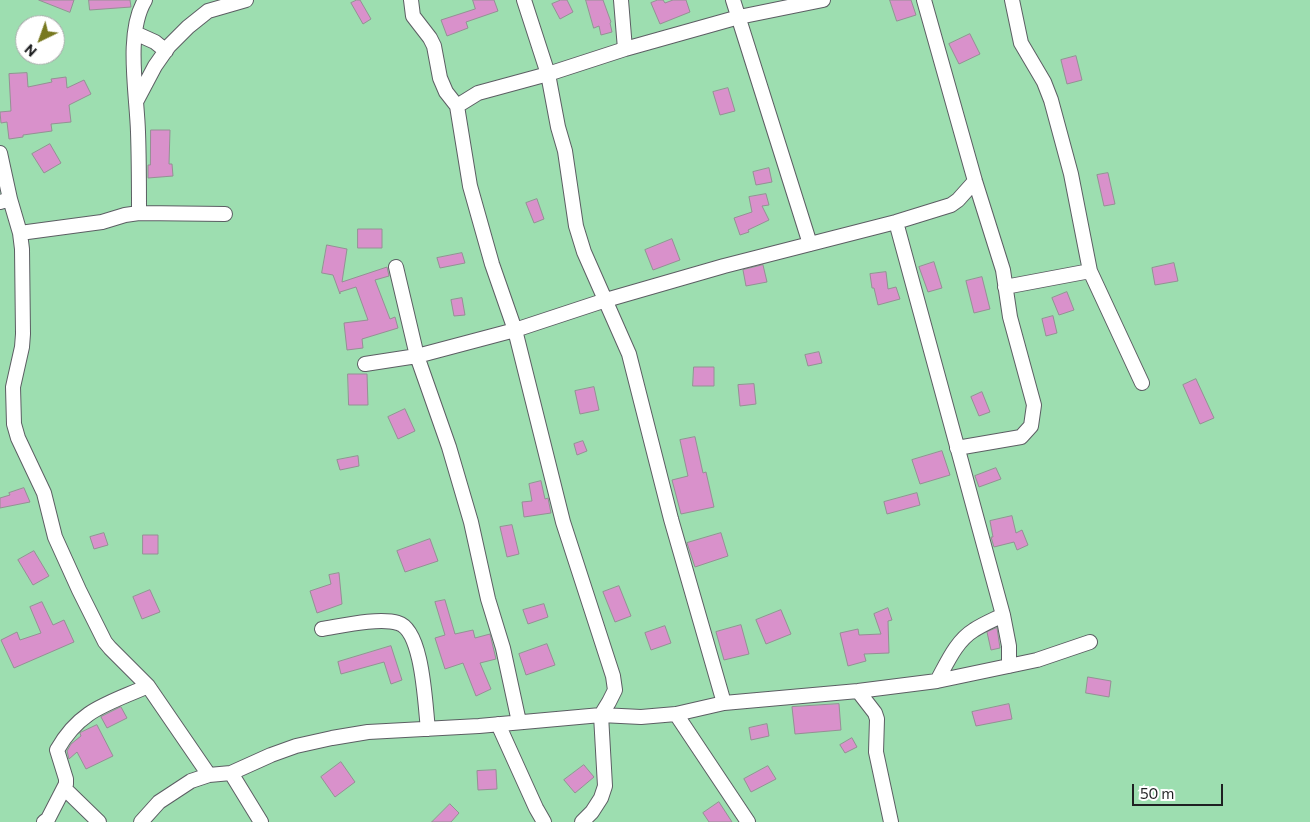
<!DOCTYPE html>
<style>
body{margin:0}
#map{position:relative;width:1310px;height:822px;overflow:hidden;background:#dcdee4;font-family:Commissioner,sans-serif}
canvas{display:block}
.north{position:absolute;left:15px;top:15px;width:50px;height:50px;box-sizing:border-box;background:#fff;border:1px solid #a5a6a7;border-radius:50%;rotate:222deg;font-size:14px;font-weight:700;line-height:20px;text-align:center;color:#1f2022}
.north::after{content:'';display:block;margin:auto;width:18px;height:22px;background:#77781f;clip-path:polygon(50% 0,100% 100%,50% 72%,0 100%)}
.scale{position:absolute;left:1132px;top:784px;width:91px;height:22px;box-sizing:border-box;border:2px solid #1f2022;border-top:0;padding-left:6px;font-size:15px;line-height:18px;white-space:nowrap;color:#1f2022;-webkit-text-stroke:4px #fff;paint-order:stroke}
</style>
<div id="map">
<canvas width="1310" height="822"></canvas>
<div class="north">N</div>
<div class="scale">50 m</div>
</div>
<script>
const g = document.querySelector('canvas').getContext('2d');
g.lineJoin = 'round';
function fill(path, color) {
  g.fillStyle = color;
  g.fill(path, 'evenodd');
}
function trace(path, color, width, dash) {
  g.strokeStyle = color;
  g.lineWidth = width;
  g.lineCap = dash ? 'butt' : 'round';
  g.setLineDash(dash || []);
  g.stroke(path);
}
const green = new Path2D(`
 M0,0H1310V822H0ZM25,25H55V55H25Z`);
const building = new Path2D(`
 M39,0H74L70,12Z
 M89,0H130L131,7L90,10Z
 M357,0H360L371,19L363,24L351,3Z
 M473,0H494L498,11L466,22L468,28L447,36L441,20L475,9Z
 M561,0H567L573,12L560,19L552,4Z
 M586,0H603L611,22L610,23L612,32L601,35L599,26L594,28Z
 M658,0H663L665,3L673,0H686L690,12L660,24L651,3Z
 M890,0H911L916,15L897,21Z
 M970,34L980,54L959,64L949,44Z
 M1076,56L1082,80L1067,84L1061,60Z
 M27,73L28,87L52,82L51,79L66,77L67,88L84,80L91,94L69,105L71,122L51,124L52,131L23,135V137L9,139L7,122L1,123L0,112L11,111L9,74Z
 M728,88L735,111L720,115L713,92Z
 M151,130H170L169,164H172L173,176L148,178V165H150Z
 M50,144L61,163L44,173L32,154Z
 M769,168L772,182L756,185L753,172Z
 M1108,173L1115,204L1104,206L1097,175Z
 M766,194L769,205L762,206L769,220L748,230L749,232L740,235L734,218L752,212L749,197Z
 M537,199L544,219L534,223L526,203Z
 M358,229H382V248H358Z
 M672,239L680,260L653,270L645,250Z
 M327,245L347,249L342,282L387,267L389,276L375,280L390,319L395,317L398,328L362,339L363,348L347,350L344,323L368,320L356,287L340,292V294L333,275L322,273Z
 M462,253L465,263L440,268L437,258Z
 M934,262L942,288L928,292L919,267Z
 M1174,263L1178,281L1155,285L1152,268Z
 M763,265L767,282L746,286L743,270Z
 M886,272L888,289L896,287L900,299L878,305L874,288H872L870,274Z
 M982,277L990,309L974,313L966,281Z
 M1067,292L1074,310L1059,315L1052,298Z
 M462,298L465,315L454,316L451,300Z
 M1053,316L1057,333L1046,336L1042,319Z
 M819,352L822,363L808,366L805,355Z
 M694,367H714V386H693Z
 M348,374H367L368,405H349Z
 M1196,379L1214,418L1200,424L1183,385Z
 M754,384L756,404L740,406L738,385Z
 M594,387L599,410L580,414L575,391Z
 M982,392L990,412L979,416L971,397Z
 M405,409L415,431L398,439L388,417Z
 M695,437L703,473L706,472L714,507L681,514L672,480L688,476L680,440Z
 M583,441L587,451L577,455L574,444Z
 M942,451L950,475L920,484L912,460Z
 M358,456L359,466L340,470L337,460Z
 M996,468L1001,479L979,487L975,476Z
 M541,481L545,499L548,498L551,513L524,517L522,502L532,501L529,484Z
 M24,488L30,502L0,508V498L10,495L9,493Z
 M917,493L920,505L887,514L884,502Z
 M1012,516L1016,533L1022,530L1028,545L1017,550L1014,542L994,547L991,537H993L990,521Z
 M512,525L519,554L507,557L500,527Z
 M104,533L108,545L94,549L90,537Z
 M721,533L728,556L695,567L687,543Z
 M143,535H158V554H143Z
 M430,539L438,561L405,572L397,551Z
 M34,551L49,576L33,585L18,560Z
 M339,573L342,604L317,613L310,591L331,584L329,575Z
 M619,586L631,616L615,622L603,592Z
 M150,590L160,612L142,619L133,597Z
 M445,600L455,634L473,630L475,638L490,634L496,659L480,663L491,689L476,696L463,663L445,669L435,638L445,635L435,602Z
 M42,602L53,625L64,620L74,642L14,668L1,640L17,632L20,640L41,633L30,607Z
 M544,604L548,617L528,624L523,610Z
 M888,608L892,620L888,621L889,653L864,654L866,661L848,666L840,633L858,629L859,635L881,634L874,614Z
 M781,610L791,634L766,644L756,620Z
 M741,625L749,654L724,660L716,632Z
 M665,626L671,643L651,650L645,633Z
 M997,628L1000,648L991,650L987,632Z
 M547,644L555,665L526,675L519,654Z
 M391,646L402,680L391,684L384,662L341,674L338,662Z
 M1088,677L1111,681L1109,697L1086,693Z
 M839,704L841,730L795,734L792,707Z
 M1009,704L1012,719L976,726L972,712Z
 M121,707L127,718L107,728L101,717Z
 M767,724L769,736L751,740L749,728Z
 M97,725L113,756L86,769L77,752L69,759L67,751L71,744L81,736L80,733Z
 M852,738L857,747L845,753L840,745Z
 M341,762L355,782L335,797L321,777Z
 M584,765L594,777L575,793L564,780Z
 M768,766L776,779L751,792L744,779Z
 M496,770L497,789L478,790L477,771Z
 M719,802L732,822H709L703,813Z
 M450,804L459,813L451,822H432Z`);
const minor = new Path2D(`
 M411,0L413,16L430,38L434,46L440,78L446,92L457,106L470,186L492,264L515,330L563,522L613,676L615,690L609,702L601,715L605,786L601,798L592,812L582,822
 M524,0L548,74L558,127L565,151L576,226L584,252L629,354L671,519L724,703
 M621,0L625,49
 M733,0L810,244
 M924,0L975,181L1003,270L1010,317L1034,405L1031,426L1021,437L957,448
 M1012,0L1021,43L1044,82L1051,100L1071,174L1090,271L1142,383
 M135,33L155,42L166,51
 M137,100L155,66L169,46L188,27L208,11L246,0
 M457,106L478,93L548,74L625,49L739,17L823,0
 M0,153L10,199L0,202
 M10,199L20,233L22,249L23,334L22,347L13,387L14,424L18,438L44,493L55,537L79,590L105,642L110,648L148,686L209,775
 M139,213C139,186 139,159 138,132C137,94 125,33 145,0
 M896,222L1003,615L1009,646V666
 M20,233L102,222L125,215L139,213L225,214
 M396,267L417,356L449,447L471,522L488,599L503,648L519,722
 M1005,287L1090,271
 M365,364L417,356L515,330L606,300L724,266L896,222L951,205L958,200L975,181
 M322,629C341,626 379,617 398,623C423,630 425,705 428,729
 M937,681C947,663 956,641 974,630C983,624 993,620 1003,615
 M858,691L875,713L877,719L876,752L891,822
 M676,714L748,822
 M498,724L536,808L544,822
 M231,773L261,822
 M64,788L99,822
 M44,822L48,819L66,784V779L57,750C80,709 108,704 148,686
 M141,822L159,802L191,781L209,775L231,773L271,755L296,746L332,738L368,732L479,726L601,715L641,717L676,714L724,703L858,691L937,681L1037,660L1090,642`);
fill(green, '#9ddeb0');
fill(building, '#d991cb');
trace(building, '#959094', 1);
trace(minor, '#5c5e63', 16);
trace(minor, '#fff', 14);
</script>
